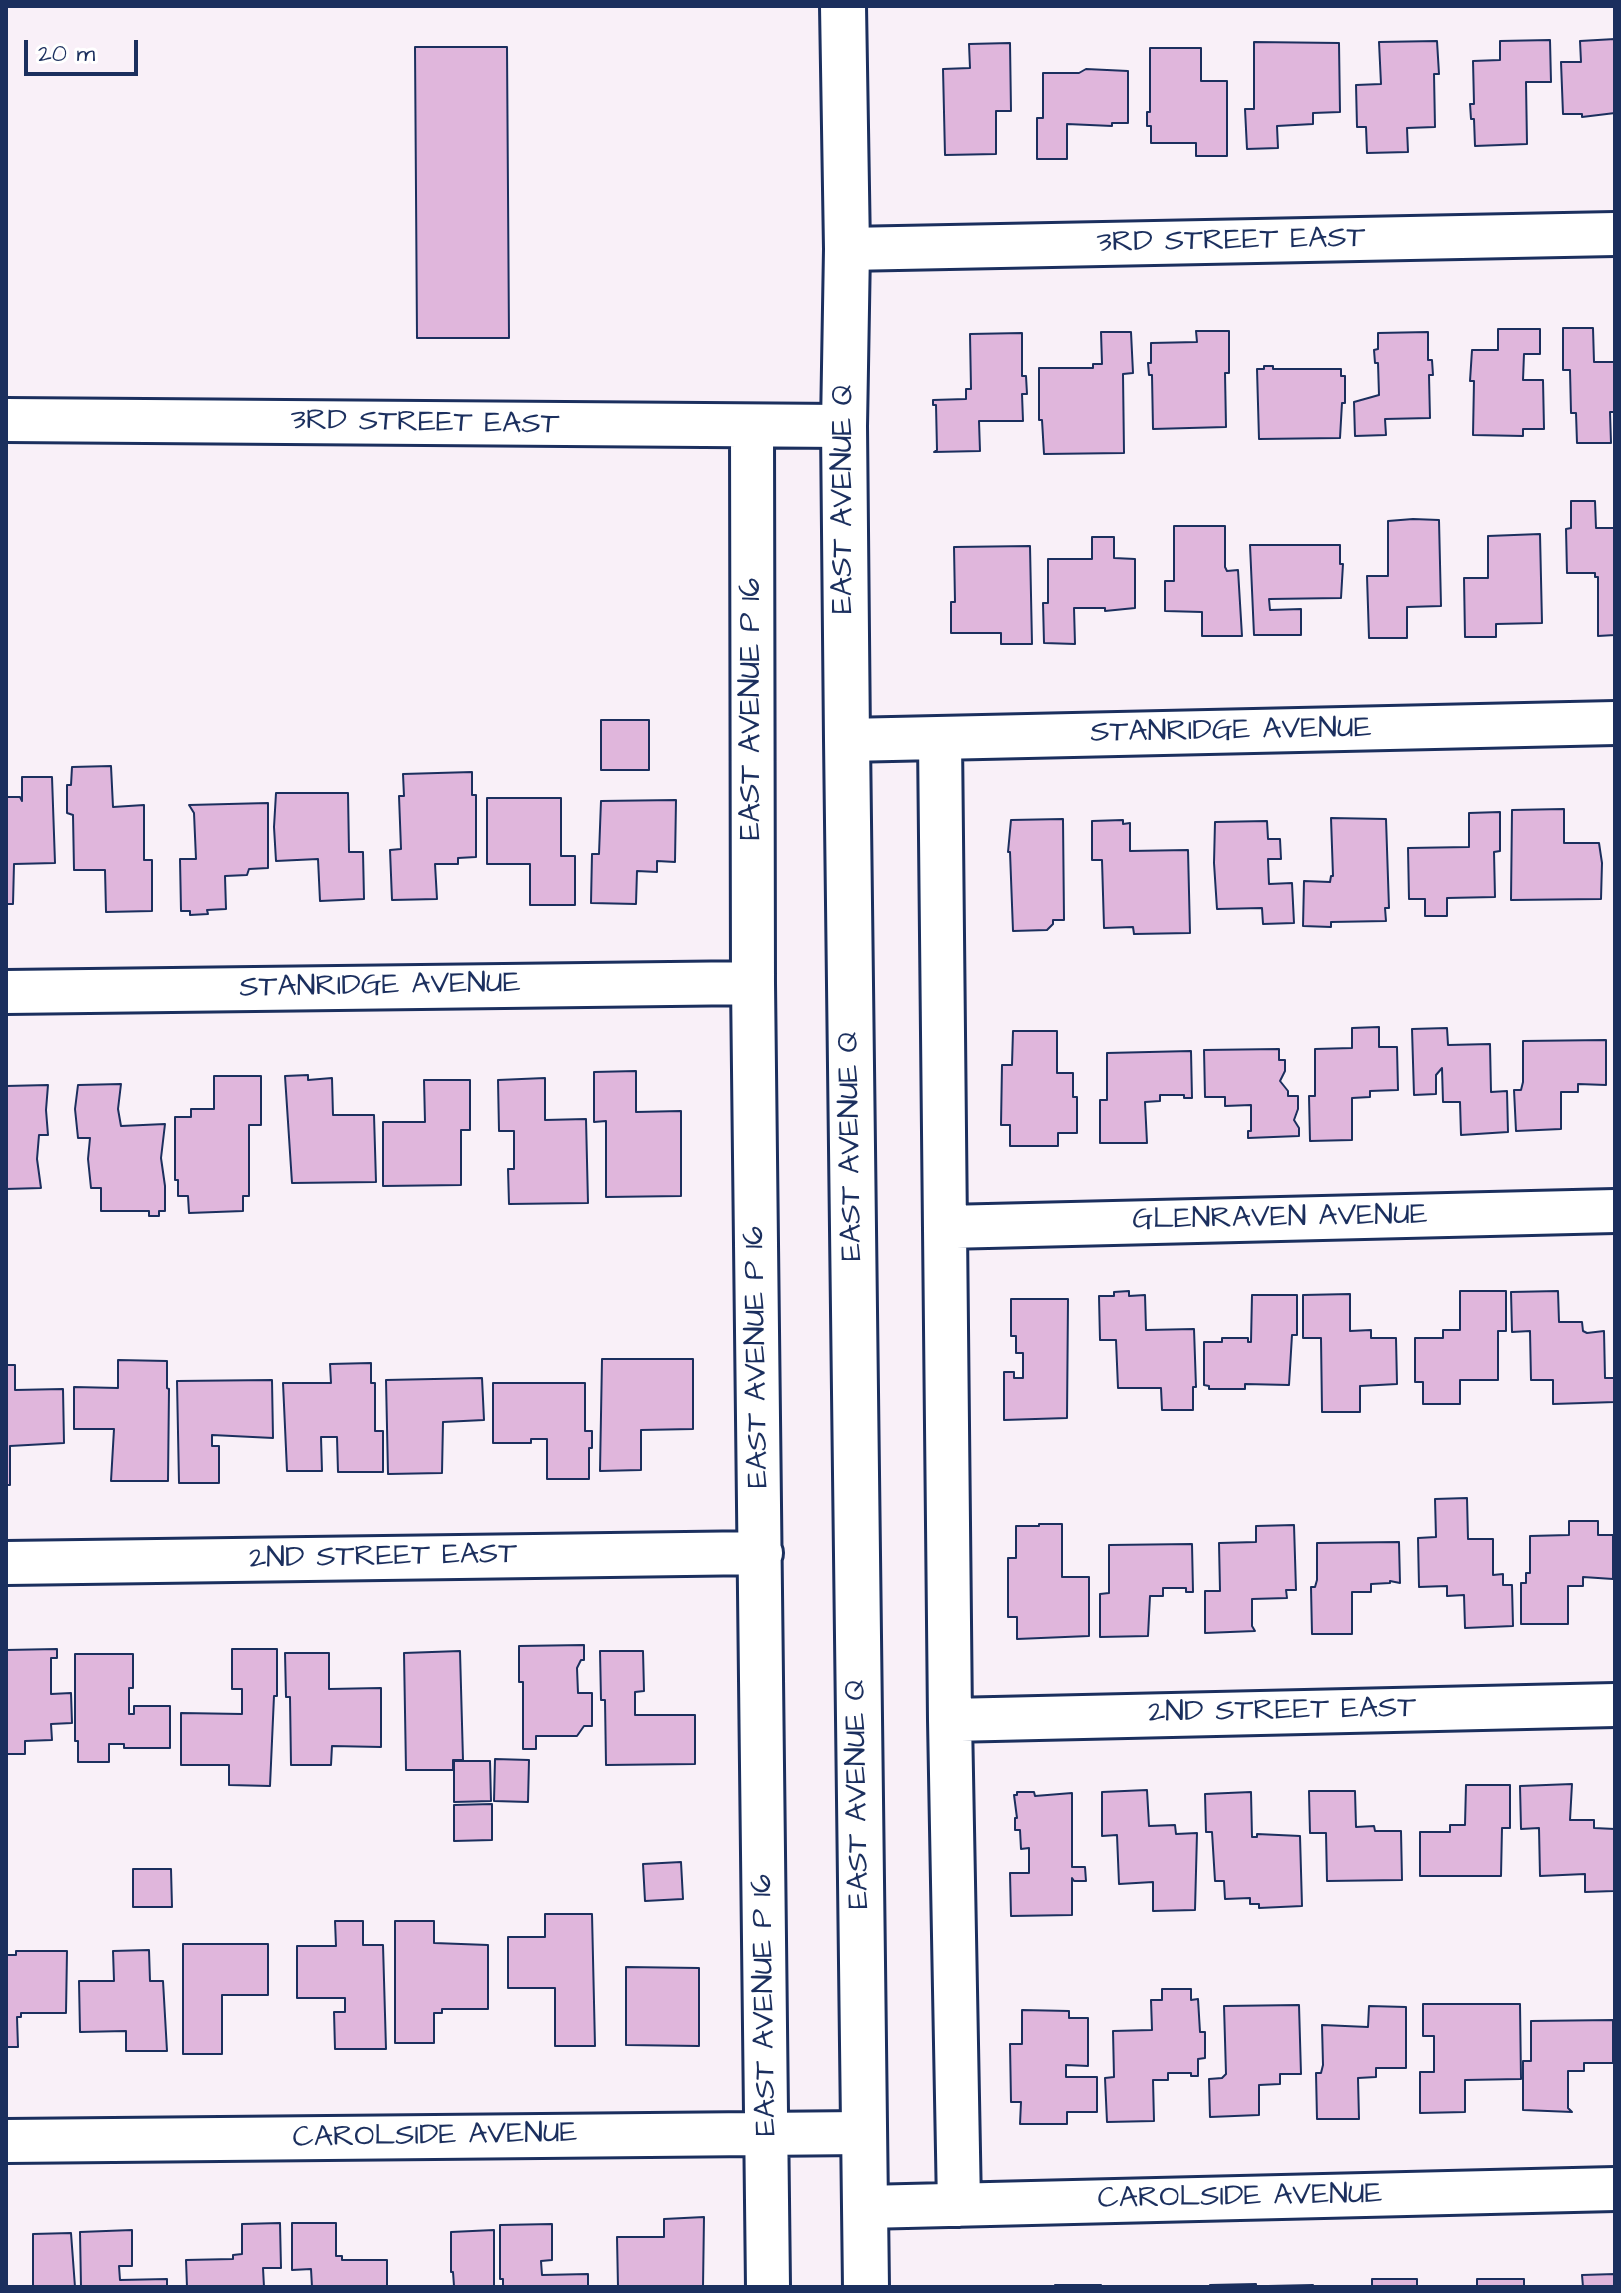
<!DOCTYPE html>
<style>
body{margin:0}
#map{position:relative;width:1621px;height:2293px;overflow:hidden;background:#f9f0f8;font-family:"Architects Daughter",sans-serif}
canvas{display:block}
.frame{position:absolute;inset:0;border:8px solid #1b2f5e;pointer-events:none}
.scale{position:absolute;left:24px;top:40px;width:114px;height:36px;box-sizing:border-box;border:4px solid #1b2f5e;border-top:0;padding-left:10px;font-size:24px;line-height:28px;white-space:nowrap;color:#1b2f5e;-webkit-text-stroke:6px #fff;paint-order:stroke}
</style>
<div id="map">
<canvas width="1621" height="2293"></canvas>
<div class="frame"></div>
<div class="scale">20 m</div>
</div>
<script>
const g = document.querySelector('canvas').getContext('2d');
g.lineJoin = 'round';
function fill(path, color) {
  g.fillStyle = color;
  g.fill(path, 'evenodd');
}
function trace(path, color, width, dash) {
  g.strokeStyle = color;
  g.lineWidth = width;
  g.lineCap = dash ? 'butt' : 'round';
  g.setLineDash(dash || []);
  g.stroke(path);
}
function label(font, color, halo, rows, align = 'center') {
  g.font = font + ' "Architects Daughter",sans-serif';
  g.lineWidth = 7;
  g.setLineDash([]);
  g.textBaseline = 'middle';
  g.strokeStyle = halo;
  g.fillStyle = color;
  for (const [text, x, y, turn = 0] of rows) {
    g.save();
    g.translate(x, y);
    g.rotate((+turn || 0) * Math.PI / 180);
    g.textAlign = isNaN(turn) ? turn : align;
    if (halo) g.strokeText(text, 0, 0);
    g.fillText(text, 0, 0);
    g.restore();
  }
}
const building = new Path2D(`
 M1615,39V113L1582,117V114H1563L1561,62H1581L1580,41Z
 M1550,40L1551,82H1526L1527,144L1475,146L1474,119H1471L1470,104H1474L1473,61L1500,60V41Z
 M1437,41L1439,74H1434L1435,127L1407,128L1408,152L1367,153L1366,127H1357L1356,85L1381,84L1379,42Z
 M1254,42L1339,43L1340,112L1313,113V124L1277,126L1278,148L1247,149L1245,109H1254Z
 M1010,43L1011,111H996V154L945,155L943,69L970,68L969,44Z
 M415,47H507L509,338H417Z
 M1150,48H1201V81H1227V156H1196V143H1151V126H1147V112H1150Z
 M1086,69L1128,71V123H1112V126L1067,124V159H1037V118H1043V73H1079Z
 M1563,328H1593L1594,362H1615V412H1610L1611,443H1577L1576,413H1571L1570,370H1563Z
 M1498,329H1540V354H1524L1523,380H1543L1544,429H1523V436L1473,435L1474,381H1470L1472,350H1498Z
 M1196,331H1229V373H1225L1226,427L1153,429L1152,375H1149L1148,363H1151V343L1197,342Z
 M1101,332H1131L1133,373L1123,374L1124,453L1044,454L1042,420H1039V368H1093V364H1102Z
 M1428,332V360H1432L1433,375H1429L1430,418L1385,419L1386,435L1355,436L1354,402L1379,395L1378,363H1375L1374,350L1378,349V333Z
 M1022,333V376H1026L1027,394H1022L1023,421H979L980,451L934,452L937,450L936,405H933V400L966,399V389H971L970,334Z
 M1264,366H1273V369H1341V376H1345V403H1342L1340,438L1259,439L1257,369H1264Z
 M1571,501H1595L1596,528H1615V635L1598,636V577H1595V573H1567L1566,529L1571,528Z
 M1413,519L1439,520L1441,606L1407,607V638H1369L1367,576H1388V521Z
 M1174,526H1225V567L1227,571L1238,570L1242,636H1202V612L1165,611V581H1174Z
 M1540,534L1542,623L1496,624V637H1465L1464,578H1488V536Z
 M1092,537H1114V558L1135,559V608L1105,611V608H1074L1075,644L1044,643L1043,603H1048V559H1092Z
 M1250,545H1340V564H1343L1341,598L1269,599L1270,610L1301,609V635H1254Z
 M1030,546L1032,644H1001V633H951V602H955L954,547Z
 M601,720H649V770H601Z
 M111,766L113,807L144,805V860H152V911L106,912L105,870H74L73,815L67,813V785H71L72,767Z
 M472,772V795H476V857L458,858V864H435L437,899L392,900L390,850L401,849L399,796H404L403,774Z
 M22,777H52L55,863L14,864L13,904H6V797H20L22,801Z
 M276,793H348L349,852H363L364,899L320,901L318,859L276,861L274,827Z
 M487,798H561V856H575V905H530V864H487Z
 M676,800L675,862L657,861V872L637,871L636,904L591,903L592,854H599L601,801Z
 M268,803V868L249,869L247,875L225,876L226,909L207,910L208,914L190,915V911H181L180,859H196L194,813L189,805Z
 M1564,809V843H1599L1602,863L1601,899L1511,900L1512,810Z
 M1500,812V851L1494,852L1495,897L1447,898V916H1425V899H1409L1408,848L1469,847V813Z
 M1331,818L1386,819L1389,908H1385L1386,921L1331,922V927L1303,926L1304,881L1330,882L1331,876H1333Z
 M1063,819L1064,920H1053V924L1047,930L1013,931L1010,852H1008L1011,820Z
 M1123,820V824L1130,823V851L1188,850L1190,933L1134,934L1133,927L1104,928L1102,860H1092V821Z
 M1267,821L1268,839H1280L1281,859H1268L1269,884L1292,883L1294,923L1263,924L1262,908L1217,909L1214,863L1215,822Z
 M1379,1027V1047H1397L1398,1090L1370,1091V1097L1352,1098V1140L1310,1141L1309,1096H1315V1049L1352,1048V1028Z
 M1447,1028L1448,1045L1490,1044L1491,1092L1507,1091L1508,1132L1461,1135L1460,1102H1443L1442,1068L1436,1075V1094L1414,1095L1412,1029Z
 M1013,1031H1057V1073H1073V1097H1077V1133H1058V1146H1010V1125H1001L1002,1065H1012Z
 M1606,1040V1085L1578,1084V1092H1561V1129L1516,1131L1514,1090H1521L1523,1082V1041Z
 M1279,1049V1060H1285V1071L1280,1081L1288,1091V1096H1298V1109L1294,1120L1299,1128V1136L1248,1138V1131H1251V1105L1225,1106V1097H1205L1204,1050Z
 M1191,1051L1192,1098H1184V1095H1160V1101L1145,1102L1147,1143H1100V1100H1107V1053Z
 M636,1071V1112L681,1111V1196L606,1197V1121L594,1122V1072Z
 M308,1075V1080L332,1078L333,1115H374L376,1182L292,1183L285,1076Z
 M214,1076H261V1125H249V1196H243V1211L189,1213L188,1196H178V1180H175V1117H191V1109H214Z
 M545,1078V1120L586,1119L588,1203L509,1204L508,1169H514V1131H499L498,1080Z
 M424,1080H470V1130H461V1185L383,1186V1122H425Z
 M121,1084L118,1109L121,1126L165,1124L161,1158L165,1186V1211H159V1216H149V1211H101V1188H91L88,1159L90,1138H78L75,1109L78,1085Z
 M48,1085L46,1110L48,1135H39L37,1159L41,1188L6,1189V1086Z
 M1129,1291V1296L1145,1295L1146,1330L1194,1329L1196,1387H1193V1410H1162L1161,1388H1118L1116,1340H1100L1099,1296H1114V1292Z
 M1460,1291H1506V1331H1498V1380H1460V1404H1423V1382H1415V1338H1443V1330H1460Z
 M1558,1291L1559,1322H1582L1583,1331L1587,1333L1604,1331L1605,1378H1615V1402L1553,1404V1380H1531L1530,1331L1512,1332L1511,1292Z
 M1350,1294V1331L1371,1330V1338H1396L1397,1384L1360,1386V1412H1322L1321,1338H1303V1295Z
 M1252,1295H1297V1335H1292L1289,1385L1245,1384V1389H1209V1386L1204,1385V1342H1222V1338H1248V1342H1251Z
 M1011,1299H1068L1067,1418L1004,1420V1372H1014V1378H1023V1353H1016V1336H1011Z
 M602,1359H693V1429L641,1430V1470L600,1471Z
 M118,1360L167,1361V1388L169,1389L168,1481H111L114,1429H74V1387L118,1388Z
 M371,1363V1383H375V1431H383V1472H338L337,1437H321L322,1471H287L283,1383H331L330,1364Z
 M6,1365H15V1390L63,1389L64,1443L10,1446V1485H6Z
 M482,1378L484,1420L443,1422L442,1473L388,1474L386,1380Z
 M272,1380L273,1438L212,1435V1446H219V1483H179L177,1381Z
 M493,1383H585V1431H592V1448H589V1479H547V1439H531V1443H493Z
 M1467,1498L1468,1539H1493V1575L1503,1574V1585H1512L1513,1626L1465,1628L1464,1595L1447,1596V1586L1419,1587L1418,1538L1436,1537L1435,1499Z
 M1569,1521H1598V1535H1613V1579L1583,1577V1586H1568V1624H1521V1583H1526V1573H1530V1536L1569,1535Z
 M1039,1524H1062V1577H1089V1636L1017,1639V1617H1008V1558H1016V1526H1039Z
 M1294,1525L1296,1590H1286L1287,1598L1252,1599V1626L1255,1631L1205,1633V1591H1220L1219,1543L1256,1542V1526Z
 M1399,1542L1400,1583L1390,1581V1583L1371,1584V1592H1352V1634H1312L1311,1587H1315L1317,1580V1543Z
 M1192,1544L1193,1592H1186V1588H1163V1596H1150L1148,1636L1100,1637V1594L1109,1593V1545Z
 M584,1645V1660H581L577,1668L578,1693H592V1726H584L577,1736H536V1749H523V1682H519V1646Z
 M57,1649V1658H51V1694L71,1693L72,1723L51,1724L52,1740L25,1741V1754H6V1650Z
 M232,1649H277V1696H274L270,1786L229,1785V1765H181V1713L242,1714V1689H232Z
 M460,1651L463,1760H453V1770H406L404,1653Z
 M600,1651H643L644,1691L635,1692V1715H695V1764L606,1765L605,1700H601Z
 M285,1653H329V1689L381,1688V1747L332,1746L331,1765H291L290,1697H286Z
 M75,1654H133V1688H129V1714H134V1706H170V1748H124V1744H109V1762H78V1741H75Z
 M495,1759L529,1760L528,1802L494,1801Z
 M454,1761H490L491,1801L454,1802Z
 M1572,1784L1570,1820H1594V1828L1615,1829L1614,1891L1585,1892V1874L1540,1876L1539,1828L1521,1829L1520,1786Z
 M1466,1785H1510V1828H1502L1501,1876H1420V1832H1450V1825H1465Z
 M1147,1790L1149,1826L1175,1825L1176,1834L1197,1833L1195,1910L1153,1911V1882L1119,1884L1117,1835L1102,1836V1792Z
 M1309,1791H1355L1356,1827L1374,1826L1375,1831H1401L1402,1880L1327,1881L1326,1833H1310Z
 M1017,1792H1034L1035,1796L1072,1793V1867H1085L1086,1881H1074L1072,1878V1915L1011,1916L1010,1873H1029V1848L1021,1849L1020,1830H1015V1818H1017L1014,1795H1017Z
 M1251,1792L1252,1837H1257V1834L1300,1836L1302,1906L1259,1908V1904H1250V1898L1225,1899L1224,1881H1215L1212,1832H1206L1205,1794Z
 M492,1804V1840L454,1841V1805Z
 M681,1862L683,1899L645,1901L643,1864Z
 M133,1869H171L172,1907H133Z
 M545,1914H592L595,2046H555V1988H508V1937H545Z
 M335,1921H363V1945H383L386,2049H335L334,2012H345V1998H297V1946H336Z
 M395,1921H434V1943L488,1945V2009H442V2013H434V2043H395Z
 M183,1944H268V1995H222V2054H183Z
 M149,1950L150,1981H163L167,2051H126V2031L80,2032L79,1981H114L113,1951Z
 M16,1951H67L66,2013H21V2017H17L18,2047H6V1955H16Z
 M626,1967L699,1968V2046L626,2045Z
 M1162,1989H1191V2000L1198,1999L1200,2032H1205V2058L1198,2059V2076H1191V2073H1168V2080H1153L1154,2121L1107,2122L1105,2078L1114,2077L1113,2031L1152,2030L1151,2000H1162Z
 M1423,2004H1520L1521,2079L1465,2080V2112L1420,2113V2072H1434V2036H1423Z
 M1299,2005L1301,2074H1280V2084L1259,2085V2115L1210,2117L1209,2079L1222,2078L1226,2074L1224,2006Z
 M1369,2006L1406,2007V2068H1376V2077L1358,2078L1359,2119H1317L1316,2073H1321L1323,2065L1322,2025L1368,2027Z
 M1022,2010L1069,2011V2018H1088V2066L1066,2065V2077H1097V2112H1067V2124H1020L1021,2102H1011L1010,2044H1022Z
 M1613,2020V2063H1584V2071H1568V2108L1572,2112L1523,2110V2061H1531V2021Z
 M704,2217L703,2287H618L617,2237H664V2219Z
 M280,2223L281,2268H263L264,2287H187L186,2260L233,2259V2255L242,2254V2224Z
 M292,2223H336V2256H342V2260H387V2287H312L311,2269L292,2270Z
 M552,2224V2260L541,2261L542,2275L588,2274V2287H503V2279H500V2225Z
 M132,2230V2266H119L120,2280L167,2279V2287H81L80,2232Z
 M494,2230V2287H428L454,2286L453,2272H451V2232Z
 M71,2233L75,2287H33V2234Z
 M1615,2274V2287H1583L1582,2275Z
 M1372,2279H1417V2287H1372Z
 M1477,2279H1524V2287H1477Z
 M1256,2284V2287H1210V2285Z
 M1055,2285H1101V2287H1055Z
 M1313,2285V2287H1268V2286Z`);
const street = new Path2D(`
 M847,249L1615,234
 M6,420L844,426
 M752,427L753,983L768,2287
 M940,739L950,1720L959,2205
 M847,740L1615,723
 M6,992L753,983
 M946,1227L1615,1211
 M6,1563L761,1553
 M950,1720L1615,1705
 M6,2141L863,2133
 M865,2207L1615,2189`);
const secondary = new Path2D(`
 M843,6L847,249L844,426L847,740L866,2287`);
const streetNames = [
 ["3RD STREET EAST",1231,242,-1],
 ["3RD STREET EAST",425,424,1],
 ["EAST AVENUE Q",845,499,-90],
 ["EAST AVENUE P 16",753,709,-90],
 ["STANRIDGE AVENUE",1231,732,-1],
 ["STANRIDGE AVENUE",380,987,-1],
 ["EAST AVENUE Q",852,1146,-91],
 ["GLENRAVEN AVENUE",1280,1219,-1],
 ["EAST AVENUE P 16",758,1357,-91],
 ["2ND STREET EAST",383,1558,-1],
 ["2ND STREET EAST",1282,1712,-1],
 ["EAST AVENUE Q",859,1794,-91],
 ["EAST AVENUE P 16",766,2005,-91],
 ["CAROLSIDE AVENUE",435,2137,-1],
 ["CAROLSIDE AVENUE",1240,2198,-1]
];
fill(building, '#e0b6dc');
trace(building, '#1b2f5e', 2);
trace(street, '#1b2f5e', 48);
trace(secondary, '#1b2f5e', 50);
trace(street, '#fff', 42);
trace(secondary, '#fff', 44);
label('30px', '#1b2f5e', '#fff', streetNames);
</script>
